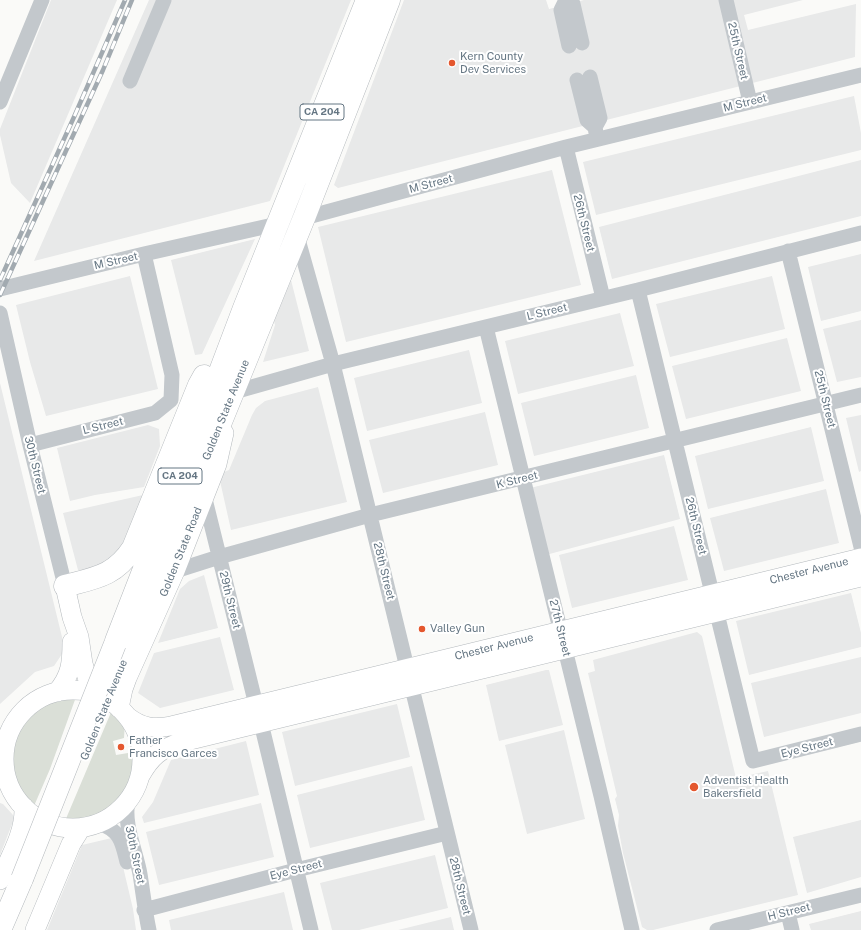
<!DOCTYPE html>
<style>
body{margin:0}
canvas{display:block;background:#fafaf8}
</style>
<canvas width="861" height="930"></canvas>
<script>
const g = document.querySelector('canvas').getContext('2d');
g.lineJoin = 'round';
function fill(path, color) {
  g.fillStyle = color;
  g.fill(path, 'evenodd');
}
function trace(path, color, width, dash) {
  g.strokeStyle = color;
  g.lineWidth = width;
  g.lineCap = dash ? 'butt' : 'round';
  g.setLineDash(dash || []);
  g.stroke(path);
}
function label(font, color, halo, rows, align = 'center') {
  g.font = font + ' "Public Sans",sans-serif';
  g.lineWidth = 4;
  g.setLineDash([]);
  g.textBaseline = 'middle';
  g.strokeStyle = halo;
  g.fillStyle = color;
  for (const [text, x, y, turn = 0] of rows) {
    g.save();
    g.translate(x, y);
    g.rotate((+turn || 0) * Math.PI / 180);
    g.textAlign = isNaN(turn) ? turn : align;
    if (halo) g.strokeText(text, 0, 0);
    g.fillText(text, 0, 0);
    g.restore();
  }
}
const built = new Path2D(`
 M51,0H117L30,203L11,183L0,135V129Z
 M149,0H351L270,201L34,261Z
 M404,0H546L549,9L584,0H803L744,15L748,30L856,4L855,57L338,188L334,185Z
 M854,96L861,133V150L596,215L583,162Z
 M861,160V216L612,279L599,227Z
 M552,170L581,285L346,342L318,227Z
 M255,239L202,354L195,355L171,260Z
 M861,254V311L821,321L808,267Z
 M130,276L158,389L46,416L30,362L16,305Z
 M772,276L785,329L670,357L656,304Z
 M291,280L309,351L263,362L275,325L274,321Z
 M620,313L634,366L518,394L505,341Z
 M861,320V377L837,382L823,329Z
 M787,338L801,391L686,419L672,366Z
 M469,350L482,403L367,431L354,378Z
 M636,375L649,428L534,456L521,403Z
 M0,383L62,637V654L54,666L35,672L0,704Z
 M318,387L347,502L231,530L220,481L224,472L229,470L252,415L256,408L265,401Z
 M485,412L498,465L383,493L369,440Z
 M861,415V471L859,472L846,418Z
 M148,425L159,429L160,446L144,487L95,495L70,501L57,448Z
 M811,427L824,481L708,509L695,456Z
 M664,455L680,519L542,556L526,489Z
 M826,489L839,543L724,571L710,518Z
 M143,495L123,549L112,561L89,570H78L63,513Z
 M674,526L688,580L572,608L559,555Z
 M204,575L218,628L158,643L180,589L189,581Z
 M851,593L861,633V647L749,675L736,621Z
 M697,632L702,636L736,778L768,771L798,895L653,930H647L642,927L623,853L618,826L619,815L615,799L617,796L588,673L595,671L593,660Z
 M220,637L234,690L160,708L138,693L154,653Z
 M861,657V713L764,737L751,683Z
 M546,670H549L563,725L499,741L486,685Z
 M397,704L410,757L295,786L282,732Z
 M564,730L585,819L527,834L505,745Z
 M246,741L259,795L144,823L142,817L153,802L171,760Z
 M412,766L425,820L310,848L297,795Z
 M0,803L3,804L13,815L14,819L0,855Z
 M261,803L274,857L159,885L146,832Z
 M861,820V877L807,893L793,837Z
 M116,837L133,909L136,930H47L82,845Z
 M435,855L448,908L359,930H332L320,883Z
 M284,892L293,930H171L169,920Z
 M861,911V930H811L809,924Z
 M451,917L454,930H398Z`);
const green = new Path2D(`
 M76,697L50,769L34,806C29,800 23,795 20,789C2,760 15,714 49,702C58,698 67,698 76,697Z
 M112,710L125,722L124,738L113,741L116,755L128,753L135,765L137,766C130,799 101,826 65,821Z`);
const minor = new Path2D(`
 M566,0L561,10L569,46
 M567,0L573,4L582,43
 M726,0L750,102
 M590,77L600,118L595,127
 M577,80L587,120L595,127L597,139
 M130,81L164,0
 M0,102L42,0
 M566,147L603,298
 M295,235L297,236L333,364L471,930
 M788,251L861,547
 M0,289L144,254L304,218L566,147L861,75
 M638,290L753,761L861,734
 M0,313L30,445L65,586
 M486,327L601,796L632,930
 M234,392L333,364L638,290L861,233
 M30,445L155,413L171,400L172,375L144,254
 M204,495L256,705
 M175,571L219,557L370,515L861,395
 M261,723L311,930
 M128,801C123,824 136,851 140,874C143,893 145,911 149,930
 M99,823C121,831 122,842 127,862
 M144,910L296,870L447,833
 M788,913L792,930
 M717,930L861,895`);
const major = new Path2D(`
 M65,586L72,617L79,637L83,664L92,692
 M4 759a69 69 0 1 1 138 0a69 69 0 1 1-138 0Z
 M57,692C71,676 72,662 72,642
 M119,708L123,689L127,678L175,571L217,464L224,433
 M128,717C142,728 154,729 171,726L861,558
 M140,776C151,756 160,749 182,742L861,577
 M0,880C10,857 25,833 24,807
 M35,930L71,844L81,828`);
const highway = new Path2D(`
 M65,586C95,578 115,576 133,548L199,385L204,376
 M116,641L196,435L244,308L367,0
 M128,650L304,218L389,0
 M0,930L22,879`);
const rail = new Path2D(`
 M0,280L74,117L125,0
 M0,295L103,70L132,0`);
const highwayBridge = new Path2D(`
 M22,879L115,644`);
const markers = [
 [452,63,4,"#e4572e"],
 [422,629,4,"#e4572e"],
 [121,747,4,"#e4572e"],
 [694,787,5,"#e4572e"]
];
const shields = [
 [322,112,44],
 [180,476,44]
];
const shieldNames = [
 ["CA 204",322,112],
 ["CA 204",180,476]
];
const streetNames = [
 ["25th Street",738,51,77],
 ["M Street",745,103,-14],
 ["M Street",431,184,-15],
 ["26th Street",584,223,76],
 ["M Street",116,261,-13],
 ["L Street",547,312,-14],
 ["25th Street",825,399,76],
 ["Golden State Avenue",226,410,-68],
 ["L Street",103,426,-14],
 ["30th Street",35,465,76],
 ["K Street",517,480,-14],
 ["26th Street",696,526,76],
 ["Golden State Road",181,552,-68],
 ["28th Street",384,571,76],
 ["Chester Avenue",809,571,-14],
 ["29th Street",230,600,76],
 ["27th Street",560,628,76],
 ["Chester Avenue",494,647,-14],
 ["Golden State Avenue",104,710,-68],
 ["Eye Street",807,748,-14],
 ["30th Street",135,855,78],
 ["Eye Street",296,870,-14],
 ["28th Street",460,886,76],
 ["H Street",789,912,-14]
];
const poiNames = [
 ["Kern County",460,57],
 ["Dev Services",460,70],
 ["Valley Gun",430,629],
 ["Father",129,741],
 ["Francisco Garces",129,754],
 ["Adventist Health",703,781],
 ["Bakersfield",703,794]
];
fill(built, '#e8e9e9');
fill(green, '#dadfd7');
trace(major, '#b5babe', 20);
trace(highway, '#b4b9bd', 23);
trace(minor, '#c3c8cc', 15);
trace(major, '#fff', 19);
trace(highway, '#fff', 22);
trace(rail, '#a2aab0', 4.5);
trace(rail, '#fff', 3, [9]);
trace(highwayBridge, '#b4b9bd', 23, []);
trace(highwayBridge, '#fff', 22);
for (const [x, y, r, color] of markers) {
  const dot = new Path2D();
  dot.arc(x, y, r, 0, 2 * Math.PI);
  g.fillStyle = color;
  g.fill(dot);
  trace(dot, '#fff', 1.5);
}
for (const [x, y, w] of shields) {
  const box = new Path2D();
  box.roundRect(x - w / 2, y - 8, w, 16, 3);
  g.fillStyle = '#fff';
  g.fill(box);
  trace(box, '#657683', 1);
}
label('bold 10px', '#657683', null, shieldNames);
label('11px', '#657683', '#fff', streetNames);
label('11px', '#657683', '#fff', poiNames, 'left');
</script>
